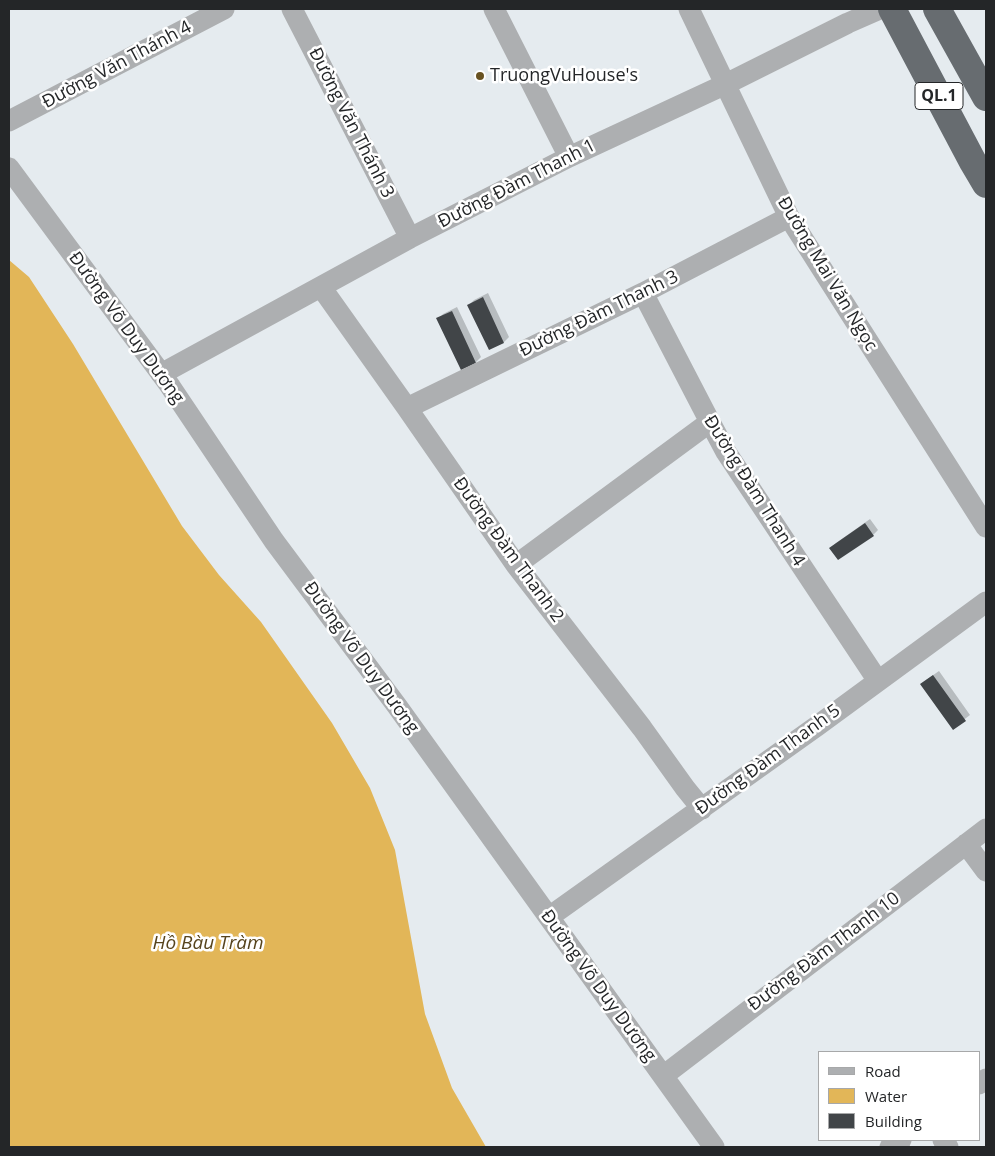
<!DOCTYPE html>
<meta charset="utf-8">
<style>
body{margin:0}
#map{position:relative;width:995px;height:1156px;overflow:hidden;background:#e5ebef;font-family:"Open Sans",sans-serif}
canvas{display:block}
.frame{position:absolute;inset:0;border:10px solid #242628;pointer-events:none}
.legend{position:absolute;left:818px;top:1051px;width:162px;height:90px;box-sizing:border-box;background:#fff;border:1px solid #a7a8a9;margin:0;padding:6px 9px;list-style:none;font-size:15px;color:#242628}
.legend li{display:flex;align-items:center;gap:10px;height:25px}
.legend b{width:25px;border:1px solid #a7a8a9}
</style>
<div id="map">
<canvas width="995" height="1156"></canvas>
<div class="frame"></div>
<ul class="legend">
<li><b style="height:6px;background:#adafb1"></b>Road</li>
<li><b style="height:14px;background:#e2b658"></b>Water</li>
<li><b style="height:14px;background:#414548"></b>Building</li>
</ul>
</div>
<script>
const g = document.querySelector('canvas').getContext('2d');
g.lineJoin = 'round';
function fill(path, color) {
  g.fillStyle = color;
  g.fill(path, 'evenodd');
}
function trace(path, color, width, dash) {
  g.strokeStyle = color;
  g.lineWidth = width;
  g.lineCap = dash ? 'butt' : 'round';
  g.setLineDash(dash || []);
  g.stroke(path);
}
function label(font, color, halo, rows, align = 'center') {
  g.font = font + ' "Open Sans",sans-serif';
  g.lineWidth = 5;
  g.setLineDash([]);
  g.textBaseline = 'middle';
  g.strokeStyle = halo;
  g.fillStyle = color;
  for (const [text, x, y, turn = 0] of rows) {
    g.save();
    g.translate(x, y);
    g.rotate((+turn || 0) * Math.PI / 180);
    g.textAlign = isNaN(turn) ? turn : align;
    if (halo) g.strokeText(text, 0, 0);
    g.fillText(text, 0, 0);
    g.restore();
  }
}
const water = new Path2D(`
 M9,260L29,277L73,344L182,526L219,575L261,622L332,723L370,788L395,850L425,1014L452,1088L486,1147H9Z`);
const shadow = new Path2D(`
 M488,293L509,337L504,342L489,348L469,305L474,300Z
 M457,307L481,357L476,362L461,369L438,319L443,314Z
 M870,519L878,530L873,535L831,548L836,543Z
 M939,671L970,715L953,728L926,680Z`);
const building = new Path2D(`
 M483,297L504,343L489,350L467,305Z
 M452,311L476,363L461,370L436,318Z
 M865,523L874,536L838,560L829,548Z
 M933,675L966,721L953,730L920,684Z`);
const minor = new Path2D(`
 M292,9L410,238
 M494,9L569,157
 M689,9L789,217L986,527
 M9,121L224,9
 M9,168L168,383L274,541L397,706L714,1147
 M321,287L407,408L516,565L642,728L685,788L702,809
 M643,293L710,422L726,452L878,681
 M161,374L410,238L569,157L726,84L848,23L880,9
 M407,408L643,293L789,217
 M516,565L710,422
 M966,844L986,871
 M549,917L817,726L986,602
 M663,1076L986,829
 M979,1084L986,1079
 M943,1140L948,1147
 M890,1147L901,1140`);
const highway = new Path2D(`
 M892,9L973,162L986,184
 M937,9L986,97`);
const markers = [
 [480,76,5,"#685221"]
];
const shields = [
 [939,96,48]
];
const shieldNames = [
 ["QL.1",939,96]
];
const streetNames = [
 ["Đường Văn Thánh 4",117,65,-28],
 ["Đường Văn Thánh 3",351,123,63],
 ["Đường Đàm Thanh 1",517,184,-27],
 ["Đường Mai Văn Ngọc",827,274,59],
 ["Đường Đàm Thanh 3",599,314,-26],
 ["Đường Võ Duy Dương",126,328,54],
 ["Đường Đàm Thanh 4",754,491,58],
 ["Đường Đàm Thanh 2",508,550,54],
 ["Đường Võ Duy Dương",361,658,54],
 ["Đường Đàm Thanh 5",768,760,-36],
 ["Đường Đàm Thanh 10",824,952,-37],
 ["Đường Võ Duy Dương",598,986,54]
];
const poiNames = [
 ["TruongVuHouse's",490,76]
];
const waterNames = [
 ["Hồ Bàu Tràm",208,944]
];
fill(water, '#e2b658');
fill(shadow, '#0003');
fill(building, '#414548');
trace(minor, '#adafb1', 21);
trace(highway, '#676c70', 28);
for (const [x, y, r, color] of markers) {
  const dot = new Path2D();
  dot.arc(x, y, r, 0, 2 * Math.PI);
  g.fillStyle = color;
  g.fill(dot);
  trace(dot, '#fff', 2);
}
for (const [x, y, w] of shields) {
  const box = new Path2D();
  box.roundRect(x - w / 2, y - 13.5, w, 27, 4);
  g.fillStyle = '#fff';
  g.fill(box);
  trace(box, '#242628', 1);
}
label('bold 16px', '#242628', null, shieldNames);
label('18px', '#242628', '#fff', streetNames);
label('18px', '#242628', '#fff', poiNames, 'left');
label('italic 19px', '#57441d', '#fff', waterNames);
</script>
